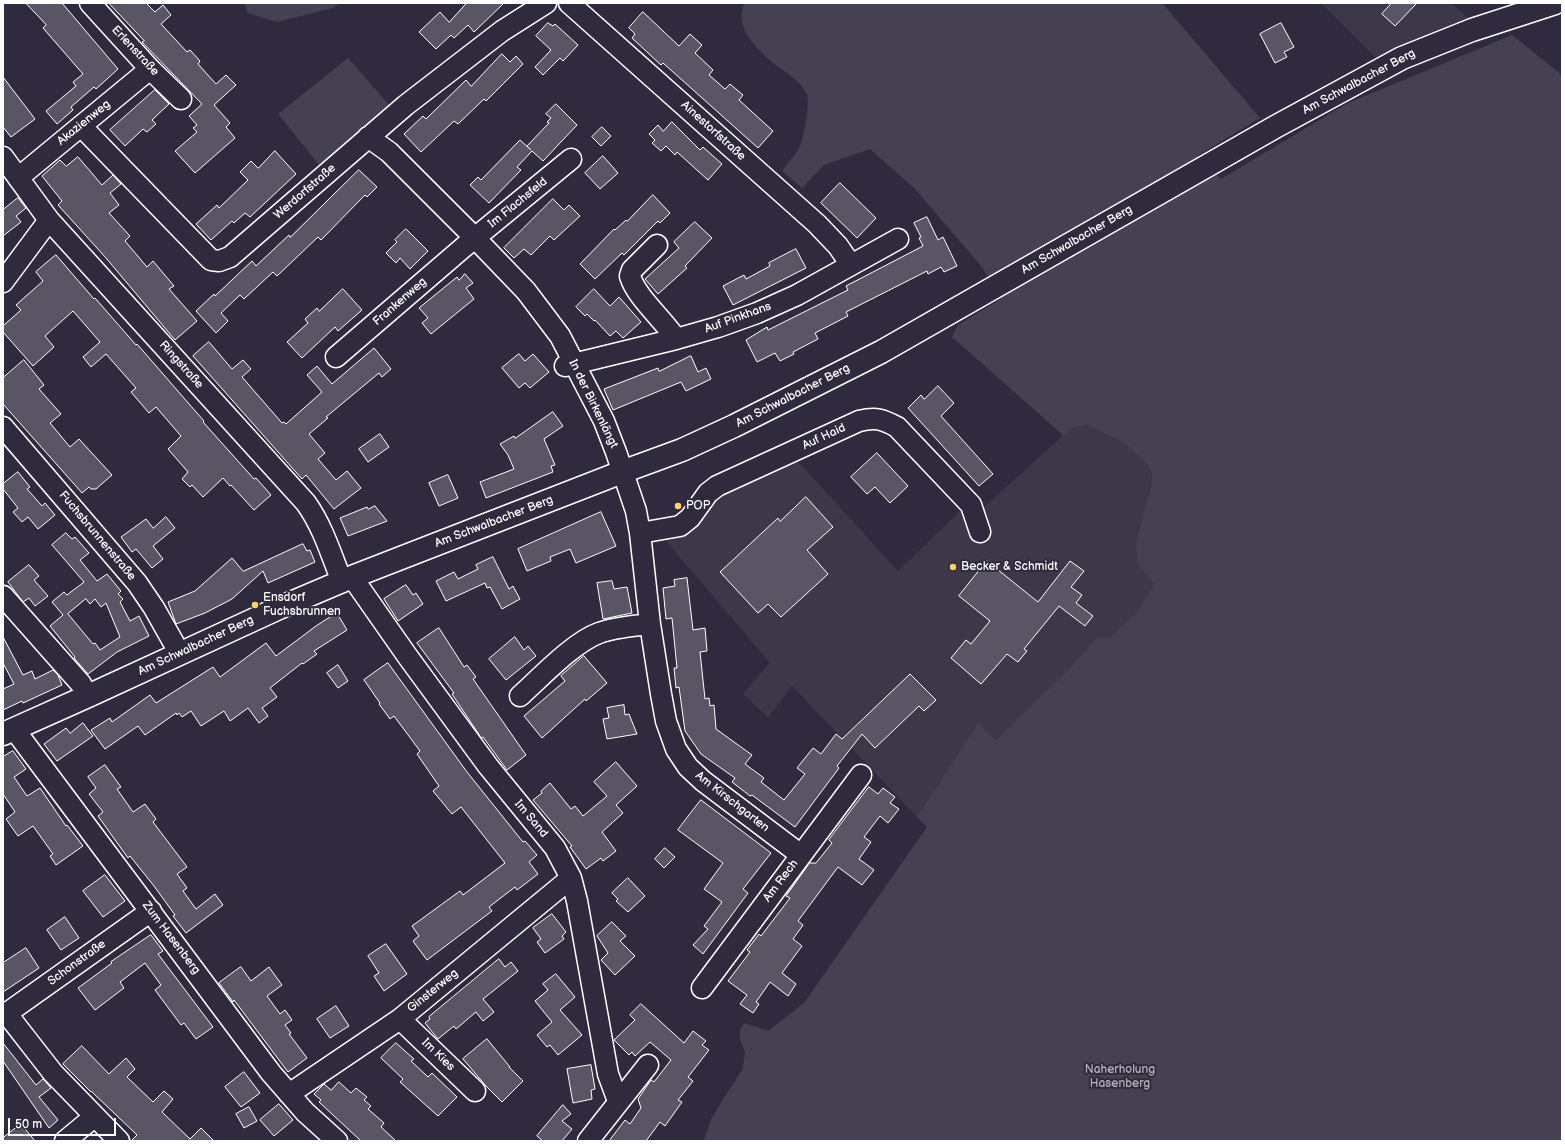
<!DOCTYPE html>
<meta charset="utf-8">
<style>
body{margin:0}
#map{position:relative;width:1565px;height:1144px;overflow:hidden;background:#2f2a3d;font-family:"Balsamiq Sans",sans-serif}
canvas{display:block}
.frame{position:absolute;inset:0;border:4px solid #fff;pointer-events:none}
.scale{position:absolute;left:8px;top:1118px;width:108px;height:18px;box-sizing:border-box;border:2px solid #fff;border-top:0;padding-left:5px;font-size:12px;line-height:14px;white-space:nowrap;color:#fff;-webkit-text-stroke:3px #2f2a3d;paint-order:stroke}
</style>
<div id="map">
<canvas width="1565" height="1144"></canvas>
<div class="frame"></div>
<div class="scale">50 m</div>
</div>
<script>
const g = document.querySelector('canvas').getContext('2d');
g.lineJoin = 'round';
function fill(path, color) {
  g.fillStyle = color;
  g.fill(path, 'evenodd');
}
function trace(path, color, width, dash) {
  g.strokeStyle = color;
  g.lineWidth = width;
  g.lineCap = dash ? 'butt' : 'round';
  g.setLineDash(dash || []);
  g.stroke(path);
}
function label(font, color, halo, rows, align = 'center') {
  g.font = font + ' "Balsamiq Sans",sans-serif';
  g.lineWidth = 4;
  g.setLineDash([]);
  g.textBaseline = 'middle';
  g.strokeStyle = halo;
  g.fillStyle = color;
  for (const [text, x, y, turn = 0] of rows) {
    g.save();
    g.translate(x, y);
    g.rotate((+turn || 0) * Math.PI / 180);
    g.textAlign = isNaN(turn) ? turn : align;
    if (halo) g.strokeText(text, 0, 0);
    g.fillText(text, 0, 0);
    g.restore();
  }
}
const built = new Path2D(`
 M1321,3H1452L1470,20L1379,61Z
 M1087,425L1124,443L1146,463L1152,472L1138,563L1154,584L1137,612L1108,639L1097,637L1070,668L996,740L978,723L917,817L792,686L768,718L743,694L770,663L666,541L684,536L692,531L699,524L709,505L718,497L797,460L898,571L961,510L984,507L1071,428Z`);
const green = new Path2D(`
 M244,3H340L333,8L277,22L248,13Z
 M744,3H1162L1260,118L1197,156L1221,179L1348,103L1512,35L1562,75V1141H704L711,1119L743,1068L745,1052L740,1039V1029L744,1023L768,1031L804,1003L927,827L917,817L978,723L996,740L1070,668L1097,637L1108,639L1137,612L1154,584L1138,564L1136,544L1151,486L1152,472L1146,463L1124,443L1087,425L1071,428L1064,436L952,337L958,325L1001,299L982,267L915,189L870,149L824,165L802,188L782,171C788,163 795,155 800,146C804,136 810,105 807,95C800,79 784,72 772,62C755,47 734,27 744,3Z
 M348,58L391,107L320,166L278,114Z`);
const building = new Path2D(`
 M26,3H62L118,69L96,89L94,87L71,107L73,110L57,124L46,111L76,86L73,82L83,74L43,28L46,25Z
 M109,3H146L155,12L163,5L171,15L161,24L187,52L190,50L200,61L198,64L216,84L226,75L236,85L214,105L230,123L226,127L235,138L195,173L175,151L197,132L193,128L197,125L189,116L202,104L142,42L144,41Z
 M467,3H504L474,32L468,25L454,38L451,35L436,49L419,32L440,12L449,22Z
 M1392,3H1417L1395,26L1382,14Z
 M643,12L679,46L690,34L702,45L695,53L713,70L709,75L725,89L730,84L743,95L739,100L773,131L758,148L663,63L661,65L632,38L635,34L629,28Z
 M548,23L553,26L555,24L578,45L563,61L560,58L543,75L535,67L551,50L536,36Z
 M1281,23L1294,47L1284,52L1287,57L1275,63L1260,34Z
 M502,54L510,62L516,56L523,64L486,101L484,99L458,124L454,121L421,152L404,134L423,116L426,119L466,80L471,86Z
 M3,77L35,119L11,137L3,127Z
 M155,90L169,104L152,120L156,124L147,132L143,129L125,146L110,130Z
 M556,104L577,125L543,161L532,151L517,167L521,170L489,203L470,185L478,177L481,180L520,140L531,150L527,146L549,123L547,122L551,118L546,114Z
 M672,122L700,150L703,147L722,164L708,180L677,152L675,155L666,146L661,151L652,143L655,140L649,134L658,125L663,131Z
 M602,127L611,136L601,146L592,137Z
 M275,151L296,174L250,217L245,213L234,223L232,221L211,240L196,224L217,205L219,208L248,180L240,172L251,161L258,168Z
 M603,156L618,173L600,189L585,173Z
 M78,157L102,185L113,175L121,184L110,193L119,205L109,213L130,236L125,241L147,267L153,261L174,286L169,289L197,321L175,340L106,258L58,205L62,201L42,176L60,160L66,166Z
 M359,170L377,187L367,197L365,195L321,240L318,237L277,276L273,272L244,299L240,295L221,313L228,321L216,333L196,311L214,294L215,296L252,261L256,266L289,235L290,237Z
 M840,183L876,218L857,238L821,203Z
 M653,195L670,213L660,223L658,221L624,255L622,253L595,279L580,264L614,229L615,230L626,220L627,221Z
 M18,198L26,208L16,216L21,222L3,236V210Z
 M553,199L564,210L569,205L580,216L554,240L550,236L531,255L524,249L514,258L504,248Z
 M927,217L938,240L943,237L957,266L944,272L941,267L928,274L927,271L846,312L848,316L815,333L818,339L793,352L794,354L780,361L775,353L757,362L746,340L767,327L768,330L848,290L846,286L923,246L919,238L921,237L914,223Z
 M695,222L712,238L685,266L687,268L658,294L645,279L679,248L674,242Z
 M406,229L428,251L410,269L400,258L396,263L386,253L397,242L395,240Z
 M796,249L806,268L733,305L723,286L744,275L746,279L770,266L769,263Z
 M56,255L94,299L95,298L136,345L137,344L190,405L204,421L203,422L254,479L256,478L271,495L254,510L231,485L230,486L223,478L203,497L192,485L190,487L182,479L188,472L168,449L181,436L156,407L149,413L131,392L136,388L106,354L91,367L83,357L100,342L73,311L45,336L54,347L33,366L3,332V326L21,310L16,305L43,281L36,272Z
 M465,274L473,283L466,288L474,299L431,334L422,323L428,318L419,308L457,277L459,280Z
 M343,289L362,310L338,331L335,327L302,358L287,342L308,323L305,319L317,308L319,311Z
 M594,289L610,306L619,297L641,322L623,338L616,331L610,336L595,320L594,321L587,314L585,316L576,307Z
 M209,342L232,369L243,360L251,369L242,377L282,423L284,422L286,424L322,392L307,375L317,366L332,384L374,348L391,369L382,377L379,373L326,417L328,418L309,434L325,453L318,459L336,480L347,471L361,488L334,509L306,475L302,479L193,356Z
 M519,354L525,361L533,354L549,372L530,388L525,383L519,388L502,368Z
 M691,356L698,372L706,368L711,379L686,391L681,382L613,410L604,389L658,368L659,371Z
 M24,360L44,385L39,389L61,414L50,423L70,447L79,439L112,475L96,489H91L89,487L82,493L3,404V378Z
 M938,386L954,403L941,416L993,474L979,486L908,408L921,395L924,399Z
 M553,412L563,426L544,439L555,465L551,466L553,472L486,498L480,482L514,469L508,455L500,444L514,436L515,438Z
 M380,434L389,447L368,462L359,449Z
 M877,453L908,486L890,503L875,487L867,494L851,477Z
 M18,472L30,487L27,489L42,506L45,503L55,515L38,529L28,517L22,522L13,512L18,508L3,489V484Z
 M448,475L458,498L439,506L429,483Z
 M806,497L833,527L807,550L828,574L781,617L768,604L758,613L720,572L778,518L780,521Z
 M375,506L387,521L348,536L340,518L367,507L368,509Z
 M601,512L616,546L576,563L570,549L550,557L551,561L527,571L518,549Z
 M166,517L175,528L153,546L163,559L152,568L136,549L132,552L121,537L146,519L153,528Z
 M66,533L72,539L75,537L89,553L80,560L97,581L107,574L121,591L118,594L123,599L120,602L130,621L139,616L149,636L117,652L88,674L74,658L75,657L50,626L63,615L52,602L64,592L67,595L84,582L52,545ZM86,599L90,604L95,599L101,607L106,603L120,637L100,650L95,643L93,644L68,614Z
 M303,544L307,551L310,550L315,562L268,583L263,571L232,599L205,613L176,624L168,602L195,591L232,558L243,571Z
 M493,557L509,589L513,586L520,599L502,609L490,587L487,588L485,583L446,601L436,581L454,572L458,579L478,569L476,565Z
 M987,561L1038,602L1070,561L1084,571L1071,587L1082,595L1076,603L1093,616L1085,626L1059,606L1024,649L1027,651L1018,662L1007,654L981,684L951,658L966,640L971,644L990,621L959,596Z
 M29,565L39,576L34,580L48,596L35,606L29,598L23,602L8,582Z
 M687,578L693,630L705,628L707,651L700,652L705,699L709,698L710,706L714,705L716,729L752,755L745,764L764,778L761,782L784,800L805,774L797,768L813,748L821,754L836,734L842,739L910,674L936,700L924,711L919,706L875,748L862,734L837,766L839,768L795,827L752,795L750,796L732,782L735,778L701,754L685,731L679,687L676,688L674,668H677L672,618L666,619L663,588L675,586L674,580Z
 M612,581L614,589L627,587L632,613L603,619L597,583Z
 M406,585L413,595L416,593L423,604L398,621L384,599Z
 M337,613L347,630L314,651L317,654L303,664L302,663L270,688L277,697L262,708L268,716L259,723L248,708L230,721L224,711L201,726L191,711L182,717L179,713L177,715L176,713L145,735L138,726L105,749L91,730L110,718L112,722L150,695L156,703L213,667L220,677L266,643L276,656L316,626Z
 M439,628L464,667L467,665L476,677L473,679L526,755L507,770L483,737L481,738L478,733L452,694L454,693L417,643Z
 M3,637L23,675L32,671L35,679L53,670L58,675L62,685L23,703L22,701L3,710V689L14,684L3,663Z
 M515,637L524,650L528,646L536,656L506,680L489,659Z
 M584,656L607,683L586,701L585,699L542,738L524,716L565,681L561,676Z
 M388,663L467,772L523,842L525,841L537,855L529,862L538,874L517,890L515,887L489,907L492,911L427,960L413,941L419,936L412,926L460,891L463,895L505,863L461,807L452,814L433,791L439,786L417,754L420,751L394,716L390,719L379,704L380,703L364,680Z
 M338,665L348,681L338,688L327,673Z
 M624,705L625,715L629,714L637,734L607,739L603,719L609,718L607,708Z
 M83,723L93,736L57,761L44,744L66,728L70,733Z
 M13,751L26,769L14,777L27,796L40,788L66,826L67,825L83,846L56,865L50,856L53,854L33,826L18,836L6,819L15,812L3,794V757Z
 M616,762L637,786L616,805L623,813L602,832L616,851L603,861L601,858L586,869L570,847L572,846L533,800L542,793L541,791L550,783L571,809L575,806L583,816L607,796L594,782Z
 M105,765L121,787L117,789L133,812L145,804L156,819L153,822L187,867L177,874L187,888L183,891L196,909L215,894L223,905L186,933L173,916L175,915L154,886L130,856L128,858L98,816L103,812L89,794L96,788L88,777Z
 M869,787L878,794L883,788L895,797L890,803L899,809L888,823L880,816L864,837L871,842L859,859L874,870L862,885L838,867L798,921L803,925L793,939L802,946L782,973L796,984L788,996L770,982L756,1002L759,1004L753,1013L740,1004L747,995L728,981L750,952L747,950L759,934L761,936L790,898L786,896L806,868L809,863H816L832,843L829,840Z
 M701,800L771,853L743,889L748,893L703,954L693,945L708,929L704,926L722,902L704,889L723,863L678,830Z
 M665,848L675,857L664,868L655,859Z
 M105,875L125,901L103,917L83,891Z
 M628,878L645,896L628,912L616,901L618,899L612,893Z
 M552,914L566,932L562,936L564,939L545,953L537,942L541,939L533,928Z
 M65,917L79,938L61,950L47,930Z
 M612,922L626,936L620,941L635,956L615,975L601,960L608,953L597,936Z
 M151,935L163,951L158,954L213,1027L196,1039L184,1023L181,1025L155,990L161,985L145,963L120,982L124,988L95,1010L78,988L112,963L111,962Z
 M386,944L407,974L384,991L374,976L379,973L368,956Z
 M26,948L39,968L3,992V963Z
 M499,959L505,967L511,962L518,971L483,999L494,1012L483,1021L476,1012L456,1029L454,1026L438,1039L425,1023L430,1019L429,1017Z
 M241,967L251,981L269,967L282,985L267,996L280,1014L285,1010L292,1020L285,1025L291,1033L289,1034L307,1058L288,1072L234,1000L233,1002L219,983Z
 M556,974L575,997L560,1010L582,1035L558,1055L550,1045L547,1047L537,1035L552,1022L535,1001L548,990L543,984Z
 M641,1004L684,1043L693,1031L706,1041L702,1045L709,1050L688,1077L693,1081L678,1100L682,1102L665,1126L660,1122L646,1141H609L625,1120L630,1124L641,1108L638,1099L651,1080L654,1082L671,1060L650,1042L635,1056L632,1052L629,1055L614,1040L635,1020L630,1015Z
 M336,1006L349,1026L330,1038L317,1019Z
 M487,1039L510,1067H509L523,1081L502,1102L486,1086L463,1059Z
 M3,1043L36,1085L43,1079L51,1088L39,1097L58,1120L49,1128L3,1061Z
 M396,1043L414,1059L411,1061L428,1077L432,1073L457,1097L438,1116L400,1082L403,1079L381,1058Z
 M82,1046L109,1074L126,1058L135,1069L127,1077L153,1102L164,1091L173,1099L162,1112L190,1139L201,1128L214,1141H131L137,1135L91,1091V1092L63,1064Z
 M591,1065L595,1089L591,1090L592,1099L573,1103L567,1069Z
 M244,1072L260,1093L241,1107L225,1087Z
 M339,1082L351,1093L356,1088L367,1097L364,1100L371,1106L368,1109L384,1123L381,1127L396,1141H361L319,1102L321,1100L314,1094L324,1084L331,1090Z
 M279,1104L293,1120L274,1136L260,1120Z
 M563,1105L571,1114L562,1121L572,1129L562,1141H543L537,1136Z
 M249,1107L257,1121L244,1128L236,1114Z
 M21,1124L35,1141H3V1138Z`);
const minor = new Path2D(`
 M90,3L150,69L181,99
 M569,3L817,224L838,246L851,265
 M81,126L211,260L219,261L230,257L406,105L502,31L546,3
 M368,137L389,152L475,238L526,291L560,336L604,421L616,452L636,511L640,533L650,624L661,694L666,721L676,749L688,767L703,781L801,855
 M3,157L49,220L306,503C323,527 331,554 342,582
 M18,178L150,69
 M657,245L632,270L630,276C636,297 664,320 676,339
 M3,282L49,220
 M336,357L465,246L571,159
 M565,366L676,339L718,327L757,313L797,295L898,239
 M3,427L137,583L154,608L180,654
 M640,533L680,526L690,518L708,493L717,486L859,421C876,417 882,419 897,427L971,505L980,532
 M352,577L408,657L488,766L555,848L571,878L577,901L608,1074L618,1101
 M3,596L81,684L88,696
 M520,696C541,677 574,642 599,633C615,627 634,626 650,624
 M14,729L271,1073L305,1112L337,1141
 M702,988L861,775
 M7,1014L53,1073L119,1141
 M3,1016L151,911
 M400,1019L475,1091
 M289,1094L400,1019L571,878
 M65,1141L94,1117
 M588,1141L648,1065`);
const major = new Path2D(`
 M3,734L88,696L279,608L352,577L622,472L682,450L734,426L881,352L1275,127L1402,58L1472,30L1555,3`);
const markers = [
 [678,506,4,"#ffd166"],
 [953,567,4,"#ffd166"],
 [255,605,4,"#ffd166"]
];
const streetNames = [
 ["Erlenstraße",135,51,47],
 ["Am Schwalbacher Berg",1359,82,-28],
 ["Akazienweg",84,123,-39],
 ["Ainestorfstraße",713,131,42],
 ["Werdorfstraße",305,192,-41],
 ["Im Flachsfeld",518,203,-39],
 ["Am Schwalbacher Berg",1077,240,-30],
 ["Frankenweg",400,302,-41],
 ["Auf Pinkhans",738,318,-20],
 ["Ringstraße",181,365,48],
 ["Am Schwalbacher Berg",793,396,-27],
 ["In der Birkenlängt",593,404,64],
 ["Auf Haid",824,437,-25],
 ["Am Schwalbacher Berg",494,522,-21],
 ["Fuchsbrunnenstraße",97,536,50],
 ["Am Schwalbacher Berg",196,646,-25],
 ["Am Kirschgarten",732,802,38],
 ["Im Sand",531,819,50],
 ["Am Rech",781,881,-53],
 ["Zum Hasenberg",171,938,53],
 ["Schonstraße",77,963,-36],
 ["Ginsterweg",433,991,-39],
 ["Im Kies",438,1055,44]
];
const poiNames = [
 ["POP",686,506],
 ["Becker & Schmidt",961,567],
 ["Ensdorf",263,598],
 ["Fuchsbrunnen",263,612]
];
const parkNames = [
 ["Naherholung",1120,1070],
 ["Hasenberg",1120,1084]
];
fill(built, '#3c3749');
fill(green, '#464152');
fill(building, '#595564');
trace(building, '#fff', 1);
trace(minor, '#fff', 23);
trace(major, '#fff', 25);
trace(minor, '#2f2a3d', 20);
trace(major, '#2f2a3d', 22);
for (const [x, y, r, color] of markers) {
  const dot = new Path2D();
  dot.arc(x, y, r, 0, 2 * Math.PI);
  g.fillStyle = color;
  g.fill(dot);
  trace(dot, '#2f2a3d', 1.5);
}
label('12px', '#fff', '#2f2a3d', streetNames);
label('12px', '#fff', '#2f2a3d', poiNames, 'left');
label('12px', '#b5b3ba', '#2f2a3d', parkNames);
</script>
